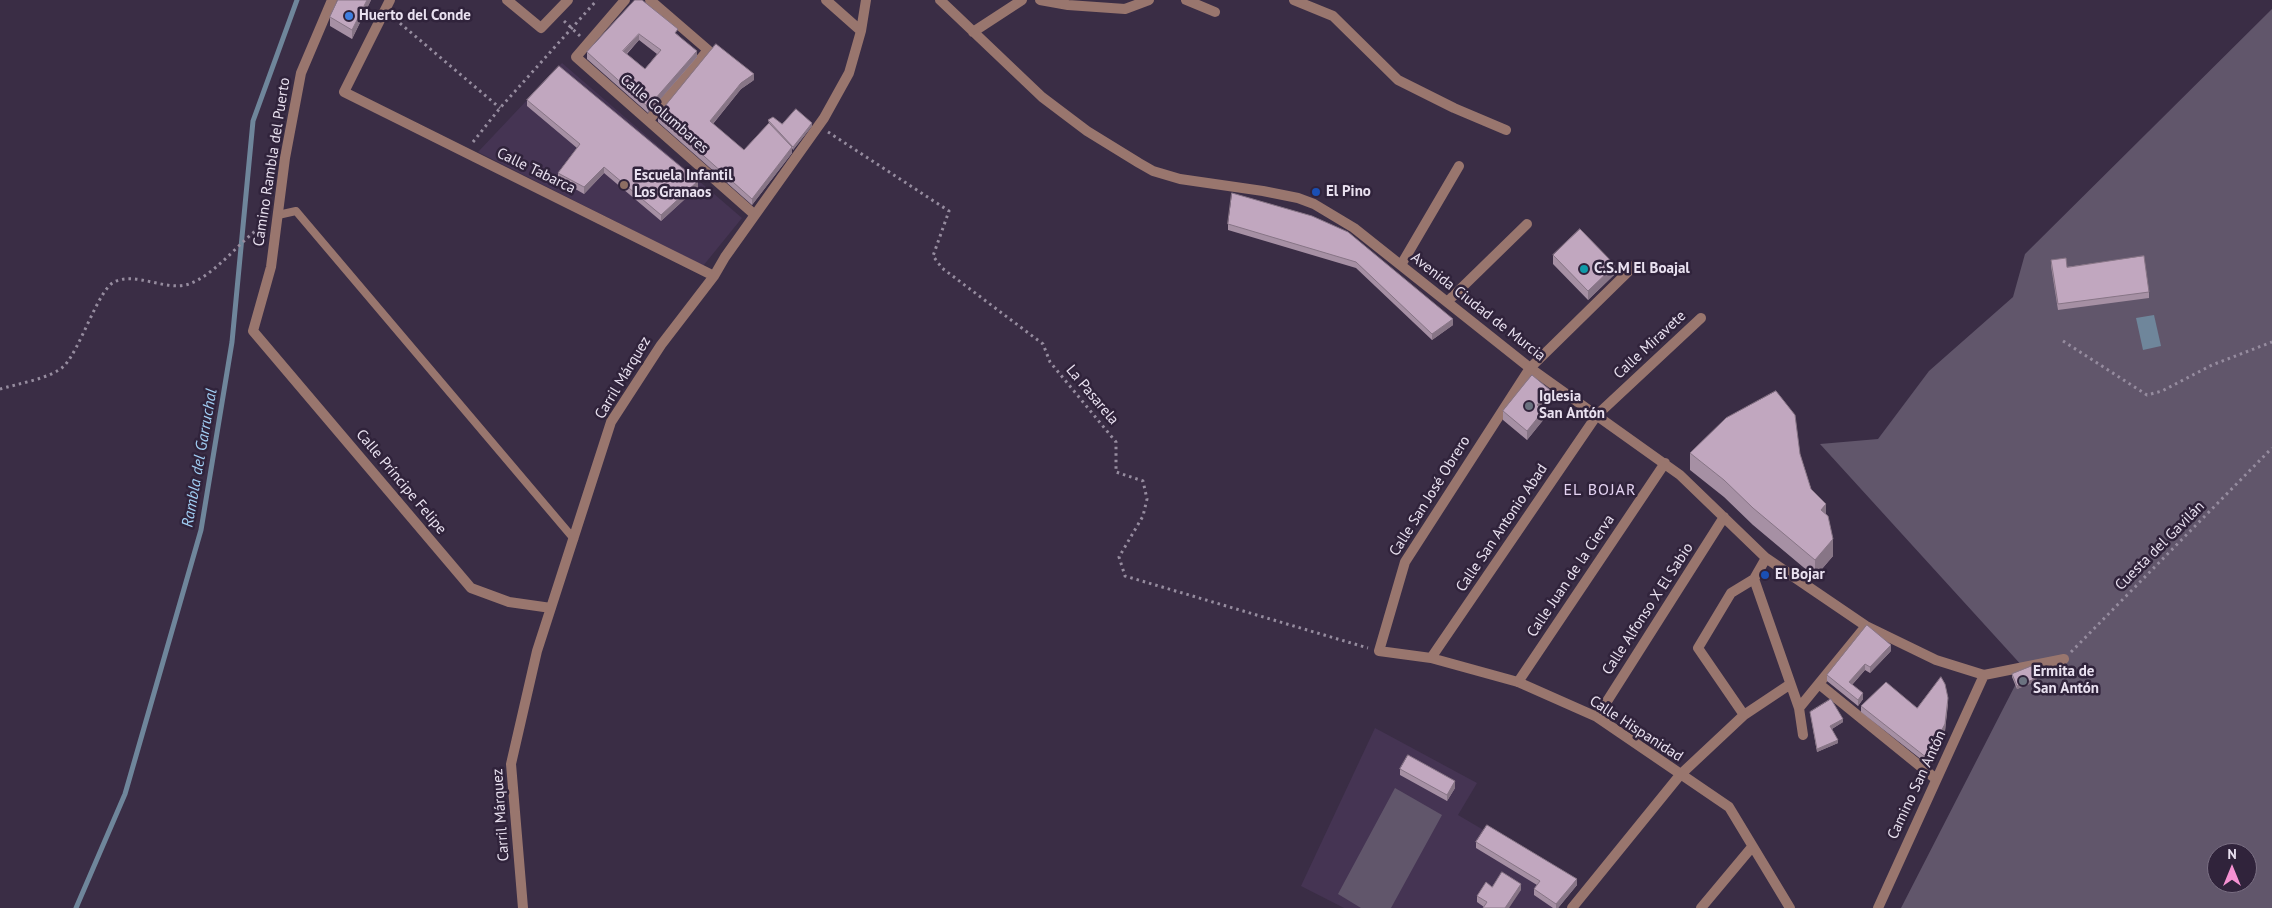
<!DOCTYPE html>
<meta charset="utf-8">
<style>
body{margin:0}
#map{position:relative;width:2272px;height:908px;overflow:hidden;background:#3a2d45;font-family:"PT Sans",sans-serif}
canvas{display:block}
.north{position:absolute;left:2207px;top:843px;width:50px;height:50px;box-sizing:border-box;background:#30233b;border:1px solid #7a6f83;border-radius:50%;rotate:0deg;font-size:14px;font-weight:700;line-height:20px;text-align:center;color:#e9e1f0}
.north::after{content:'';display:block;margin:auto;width:18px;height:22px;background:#f591d2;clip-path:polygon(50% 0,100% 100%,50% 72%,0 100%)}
</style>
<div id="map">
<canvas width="2272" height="908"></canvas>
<div class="north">N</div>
</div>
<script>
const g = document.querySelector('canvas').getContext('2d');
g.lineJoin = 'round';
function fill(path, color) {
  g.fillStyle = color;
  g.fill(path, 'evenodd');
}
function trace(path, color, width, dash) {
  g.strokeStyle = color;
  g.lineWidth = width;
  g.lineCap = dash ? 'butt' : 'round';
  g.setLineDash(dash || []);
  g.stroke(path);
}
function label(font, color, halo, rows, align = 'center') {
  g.font = font + ' "PT Sans",sans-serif';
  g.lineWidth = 5;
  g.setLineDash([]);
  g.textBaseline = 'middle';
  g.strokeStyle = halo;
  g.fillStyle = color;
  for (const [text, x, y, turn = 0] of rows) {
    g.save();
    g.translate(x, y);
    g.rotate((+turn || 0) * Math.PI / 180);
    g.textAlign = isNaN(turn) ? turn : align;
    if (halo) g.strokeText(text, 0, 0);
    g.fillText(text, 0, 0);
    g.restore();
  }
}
const built = new Path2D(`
 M562,63L742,218L703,266L478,152Z
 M1375,728L1477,783L1458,815L1577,885L1558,908H1344L1301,886Z`);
const green = new Path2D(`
 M2272,9V908H1901L2024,668L1820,444L1878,439L1929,371L2013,297L2025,254ZM2217,853H2247V883H2217Z
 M1395,788L1442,815L1391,908H1361L1338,894Z`);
const water = new Path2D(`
 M2154,315L2161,346L2143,350L2136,318Z`);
const stream = new Path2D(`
 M76,908L125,794L201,530L232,342L253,121L297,0`);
const path = new Path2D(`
 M395,19L500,108
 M564,21L580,36
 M828,132L949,211L933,256L942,268L1043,344L1050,362L1116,442V472L1143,481L1147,499L1143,516L1119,557L1125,576L1368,648
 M473,142L500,108L597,0
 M2063,341L2147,395L2162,391L2212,365L2272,342
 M0,389C17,384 52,378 64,366C80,350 98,290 114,282C136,271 166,292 189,284C215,275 240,241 263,225
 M2071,652L2272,448`);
const lane = new Path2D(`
 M278,215L296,211L574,539`);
const street = new Path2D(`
 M332,0L301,73L285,158L271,267L253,331L471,588L509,602L551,608
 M390,0L344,92L714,276
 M507,0L541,28L568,0
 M625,0L576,57L755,215
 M826,0L861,31
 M940,0L1042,97L1087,131L1139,163L1153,171L1180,179L1263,191L1298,198L1314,204L1354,228L1530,368L1680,475L1766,558L1866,626L1936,660L1984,675L2064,659
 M1040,0L1068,5L1125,9L1149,0
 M1186,0L1215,12
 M1294,0L1333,16L1398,80L1454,108L1506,130
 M973,32L1022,0
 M649,120L708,50L650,0
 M1401,265L1459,166
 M1635,265L1530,368L1405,562L1379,651L1431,658L1518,682L1597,717L1729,807L1790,908
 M1447,302L1527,224
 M1754,579L1799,708L1803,735
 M1431,658L1597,415L1701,318
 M1518,682L1665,463
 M1819,684L1936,779
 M1799,708L1866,626
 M1744,715L1698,648L1731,593L1754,579L1766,558
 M1597,717L1724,517
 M523,908L511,764L537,651L611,422L661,345L714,276L725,257L824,118L849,73L861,31L866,0
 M1572,908L1680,775L1744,715L1789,685
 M1701,908L1752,847
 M1878,908L1984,675`);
const wall = new Path2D(`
 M338,0H371L352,39L330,26V17Z
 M635,0L678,35L697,57L648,113L587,59V52ZM639,40L657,54L645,69L627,54Z
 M754,80L741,89L713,124L744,150L769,123L768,120L782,124L812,126L793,150L792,148V153L752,205L658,122V115Z
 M527,100L698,187L661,221L604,173L584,194L558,179V173L577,148L527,106Z
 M1228,224L1348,232L1453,325L1432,340L1356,268L1228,230Z
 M1553,255L1615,274L1588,300L1553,264Z
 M2051,260L2067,267L2149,292V298L2058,310L2051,266Z
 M1550,399L1542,409L1544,419L1527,440L1503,420V411Z
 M1690,453L1800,454L1811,489L1826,514L1833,556L1815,577L1753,525L1724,497L1690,470Z
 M1891,651L1870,673L1865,670L1852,685L1863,699L1858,706L1827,681V675Z
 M2012,674L2037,681L2017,689L2012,677Z
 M1948,704L1945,731L1927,764L1861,712V706L1917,708Z
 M1810,712L1843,722L1832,729L1838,743L1817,752Z
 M1400,769L1455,788L1447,801L1400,775Z
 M1476,842L1577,885L1558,908H1553L1534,895V889L1537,885L1476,848Z
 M1492,887L1521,890L1484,907L1477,902V896Z`);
const shadedWall = new Path2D(`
 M367,0H371L352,39V30Z
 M639,34V40L623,57V51Z
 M697,51V57L648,113V107Z
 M754,74V80L741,89L710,127V121L741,83Z
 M812,123V126L793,150V147Z
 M792,147V153L752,205V199Z
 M604,167V173L584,194V187Z
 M698,181V187L661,221V215Z
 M1615,265V274L1588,300V291Z
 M1453,319V325L1432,340V334Z
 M1550,390V399L1537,414V405Z
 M1544,410V419L1527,440V431Z
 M1826,504V521L1821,510Z
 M1833,539V556L1815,577V560Z
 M1891,645V651L1870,673V667Z
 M1865,664V670L1849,688V682Z
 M2037,678V681L2017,689V686Z
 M1863,693V699L1858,706V700Z
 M1948,698L1945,731L1927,764V758Z
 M1843,719V722L1830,730V726Z
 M1838,740V743L1817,752V749Z
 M1455,781V788L1447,801V795Z
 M1577,879V885L1558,908H1556V904Z
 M1521,884V890L1509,908H1505Z`);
const building = new Path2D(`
 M338,0H367L352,30L330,17Z
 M635,0H642L678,29L675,33L697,51L648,107L587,52ZM639,34L661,50L645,69L623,51Z
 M716,44L754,74L741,83L710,121L744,150L769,123L792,147L752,199L658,115Z
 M559,66L698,181L661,215L604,167L584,187L558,173L580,144L527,100Z
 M796,109L812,123L793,147L768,120L773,117L782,124Z
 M1232,193L1312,216L1348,232L1453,319L1432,334L1356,262L1228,224Z
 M1580,229L1615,265L1588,291L1553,255Z
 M2144,256L2149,292L2058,304L2051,260L2066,258L2067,267Z
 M1532,375L1550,390L1537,405L1544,410L1527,431L1503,411Z
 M1776,391L1795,415L1800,454L1811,489L1826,504L1821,510L1828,516L1833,539L1815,560L1753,508L1724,480L1690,453L1726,418Z
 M1867,625L1891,645L1870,667L1865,664L1849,682L1863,693L1858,700L1827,675Z
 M2032,666L2037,678L2017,686L2012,674Z
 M1941,677L1945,684L1948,698L1945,724L1927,758L1861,706L1886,682L1917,708Z
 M1831,699L1843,719L1830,726L1838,740L1817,749L1810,712Z
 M1408,755L1455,781L1447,795L1400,769Z
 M1487,825L1577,879L1556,904L1534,889L1540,881L1476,842Z
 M1502,872L1521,884L1505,908H1483L1487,902L1477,896L1486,882L1492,887Z`);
const markers = [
 [349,16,5,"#3f7fe0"],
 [624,185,5,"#8d6e63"],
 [1316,192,5,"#1a4fb4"],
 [1584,269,5,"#0f9aa8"],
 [1529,406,5,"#6b7280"],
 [1765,575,5,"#1a4fb4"],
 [2023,681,5,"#6b7280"]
];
const poiNames = [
 ["Huerto del Conde",359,16],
 ["Escuela Infantil",634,176],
 ["Los Granaos",634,193],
 ["El Pino",1326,192],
 ["C.S.M El Boajal",1594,269],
 ["Iglesia",1539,397],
 ["San Antón",1539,414],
 ["El Bojar",1775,575],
 ["Ermita de",2033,672],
 ["San Antón",2033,689]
];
const streetNames = [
 ["Calle Columbares",664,114,41],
 ["Camino Rambla del Puerto",272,162,-81],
 ["Calle Tabarca",536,171,26],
 ["Avenida Ciudad de Murcia",1478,307,38],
 ["Calle Miravete",1650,345,-43],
 ["Carril Márquez",623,378,-59],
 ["La Pasarela",1092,395,50],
 ["Calle Príncipe Felipe",401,482,50],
 ["Calle San José Obrero",1430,496,-58],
 ["Calle San Antonio Abad",1502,528,-56],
 ["Cuesta del Gavilán",2160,546,-45],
 ["Calle Juan de la Cierva",1571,576,-56],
 ["Calle Alfonso X El Sabio",1648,609,-57],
 ["Calle Hispanidad",1636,729,33],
 ["Camino San Antón",1917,785,-65],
 ["Carril Márquez",501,815,-94]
];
const waterNames = [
 ["Rambla del Garruchal",200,458,-80]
];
const neighbourhoodNames = [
 ["EL BOJAR",1600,490]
];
fill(built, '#453453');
fill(green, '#61566b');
fill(water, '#6f869b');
trace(stream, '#6f869b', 5);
trace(path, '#968c9f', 3, [2.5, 4]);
trace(lane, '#99766e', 8);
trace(street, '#99766e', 10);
fill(wall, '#a690a4');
fill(shadedWall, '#877586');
fill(building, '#c1a7bf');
trace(building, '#877586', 1);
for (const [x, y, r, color] of markers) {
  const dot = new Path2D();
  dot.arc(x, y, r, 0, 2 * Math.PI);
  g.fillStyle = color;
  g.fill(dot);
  trace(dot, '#30233b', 2);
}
label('bold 15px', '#e9e1f0', '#30233b', poiNames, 'left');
label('15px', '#e9e1f0', '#30233b', streetNames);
label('italic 16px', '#a1cef4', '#30233b', waterNames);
g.letterSpacing = '1px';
label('16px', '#e4d3f2', '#30233b', neighbourhoodNames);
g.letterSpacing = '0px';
</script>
